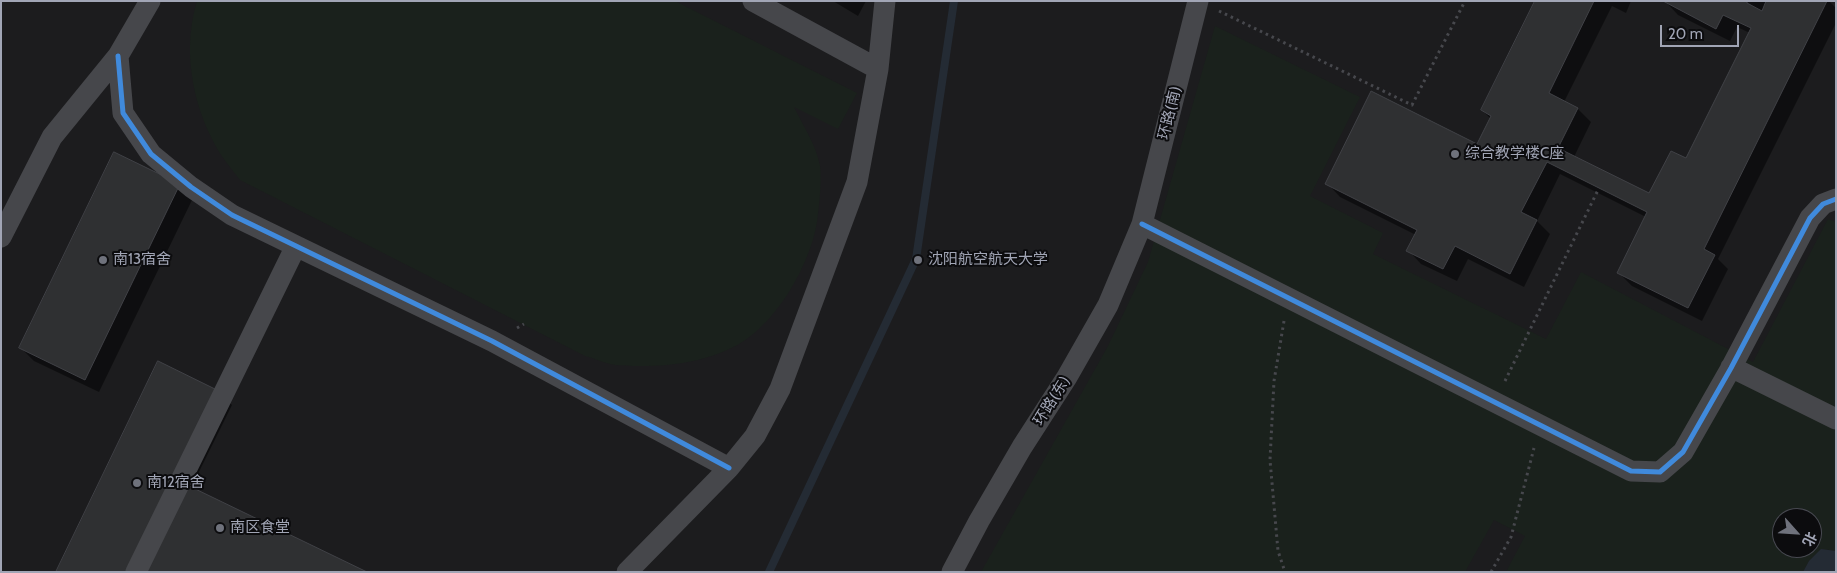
<!DOCTYPE html>
<meta charset="utf-8">
<style>
body{margin:0}
#map{position:relative;width:1837px;height:573px;overflow:hidden;background:#121212;font-family:Cabin,"Noto Sans SC",sans-serif}
canvas{display:block}
.frame{position:absolute;inset:0;border:2px solid #a1a5b5;pointer-events:none}
.north{position:absolute;left:1772px;top:508px;width:50px;height:50px;box-sizing:border-box;background:#0c0c0e;border:1px solid #484951;border-radius:50%;rotate:116deg;font-size:14px;font-weight:700;line-height:20px;text-align:center;color:#a1a5b5}
.north::after{content:'';display:block;margin:auto;width:18px;height:22px;background:#6f727c;clip-path:polygon(50% 0,100% 100%,50% 72%,0 100%)}
.scale{position:absolute;left:1660px;top:25px;width:79px;height:22px;box-sizing:border-box;border:2px solid #a1a5b5;border-top:0;padding-left:6px;font-size:15px;line-height:18px;white-space:nowrap;color:#a1a5b5;-webkit-text-stroke:4px #0c0c0e;paint-order:stroke}
</style>
<div id="map">
<canvas width="1837" height="573"></canvas>
<div class="frame"></div>
<div class="north">北</div>
<div class="scale">20 m</div>
</div>
<script>
const g = document.querySelector('canvas').getContext('2d');
g.lineJoin = 'round';
function fill(path, color) {
  g.fillStyle = color;
  g.fill(path, 'evenodd');
}
function trace(path, color, width, dash) {
  g.strokeStyle = color;
  g.lineWidth = width;
  g.lineCap = dash ? 'butt' : 'round';
  g.setLineDash(dash || []);
  g.stroke(path);
}
function label(font, color, halo, rows, align = 'center') {
  g.font = font + ' Cabin,"Noto Sans SC",sans-serif';
  g.lineWidth = 4;
  g.setLineDash([]);
  g.textBaseline = 'middle';
  g.strokeStyle = halo;
  g.fillStyle = color;
  for (const [text, x, y, turn = 0] of rows) {
    g.save();
    g.translate(x, y);
    g.rotate((+turn || 0) * Math.PI / 180);
    g.textAlign = isNaN(turn) ? turn : align;
    if (halo) g.strokeText(text, 0, 0);
    g.fillText(text, 0, 0);
    g.restore();
  }
}
const built = new Path2D(`
 M1,1H1836V572H1ZM1782,518H1812V548H1782Z`);
const green = new Path2D(`
 M197,1H675L857,93L838,129L794,107C803,126 816,144 820,166C822,182 819,206 817,222C810,265 777,322 739,344C707,362 669,367 633,366C625,365 617,366 610,364C602,362 593,358 585,356L240,180C230,167 219,154 212,139C191,97 183,47 197,1Z
 M1215,26L1360,97L1310,196L1383,233L1373,254L1546,339L1581,272L1753,362L1828,219L1836,222V551L1821,549L1809,561L1803,572H1506L1525,536L1494,520L1465,572H981L1108,346L1148,262ZM1782,518H1812V548H1782Z`);
const water = new Path2D(`
 M1821,549L1836,551V572H1803L1809,561Z`);
const shadow = new Path2D(`
 M833,1H866L858,16Z
 M1536,1H1631L1626,13L1612,6L1564,102L1578,109L1591,122L1574,157L1650,195L1686,160L1750,33L1737,27L1730,41L1678,15L1665,1H1829L1836,8V23L1718,259L1728,269L1702,321L1632,286L1618,272L1646,217L1560,174L1537,221L1550,234L1524,287L1468,259L1457,281L1421,264L1408,250L1416,235L1340,197L1327,183L1477,145L1491,119L1482,110Z
 M179,185L193,198L99,392L34,361L21,348Z
 M218,392L232,405L191,488L57,572Z`);
const stream = new Path2D(`
 M769,572L916,259L954,1`);
const building = new Path2D(`
 M1535,1H1594L1549,93L1578,108L1558,148L1649,193L1671,151L1686,158L1751,28L1723,15L1716,29L1663,1H1747V3L1762,11L1766,1H1827L1704,249L1715,255L1688,308L1617,273L1647,212L1547,162L1521,212L1537,220L1510,274L1455,246L1443,269L1406,251L1417,230L1325,184L1371,91L1477,144L1491,116L1481,110Z
 M114,152L180,184L85,380L19,348Z
 M158,361L219,391L131,572H56Z
 M185,484L367,572H143Z`);
const path = new Path2D(`
 M1219,11L1412,105L1465,1
 M1284,321L1274,381L1270,460L1278,551L1285,572
 M517,328L524,324
 M1505,381L1599,188
 M1491,572L1511,537L1534,448`);
const street = new Path2D(`
 M753,1L878,69
 M118,56L123,113L151,154L191,187L232,215L492,341L729,468
 M1142,224L1631,471L1660,472L1683,452L1731,368L1810,218L1823,204L1836,199
 M1,237L52,137L118,56L150,1
 M1731,367L1836,419
 M136,572L296,246
 M627,572L729,468L755,436L780,389L857,182L878,69L885,1
 M952,572L979,521L1022,447L1067,377L1108,305L1142,224L1198,1`);
const cycleway = new Path2D(`
 M118,56L123,113L151,154L191,187L232,215L492,341L729,468
 M1142,224L1631,471L1660,472L1683,452L1731,368L1810,218L1823,204L1836,199`);
const markers = [
 [1455,154,5,"#6f727c"],
 [103,260,5,"#6f727c"],
 [918,260,5,"#6f727c"],
 [137,483,5,"#6f727c"],
 [220,528,5,"#6f727c"]
];
const streetNames = [
 ["环路(南)",1170,113,-76],
 ["环路(东)",1052,401,-58]
];
const poiNames = [
 ["综合教学楼C座",1465,154],
 ["南13宿舍",113,260],
 ["沈阳航空航天大学",928,260],
 ["南12宿舍",147,483],
 ["南区食堂",230,528]
];
fill(built, '#1c1c1e');
fill(green, '#1a211c');
fill(water, '#242b34');
fill(shadow, '#0007');
trace(stream, '#242b34', 8);
fill(building, '#2f3032');
trace(building, '#404146', 1);
trace(path, '#47484d', 3, [2.5, 4]);
trace(street, '#46474b', 21);
trace(cycleway, '#408adc', 5);
for (const [x, y, r, color] of markers) {
  const dot = new Path2D();
  dot.arc(x, y, r, 0, 2 * Math.PI);
  g.fillStyle = color;
  g.fill(dot);
  trace(dot, '#0c0c0e', 2);
}
label('15px', '#a1a5b5', '#0c0c0e', streetNames);
label('15px', '#a1a5b5', '#0c0c0e', poiNames, 'left');
</script>
